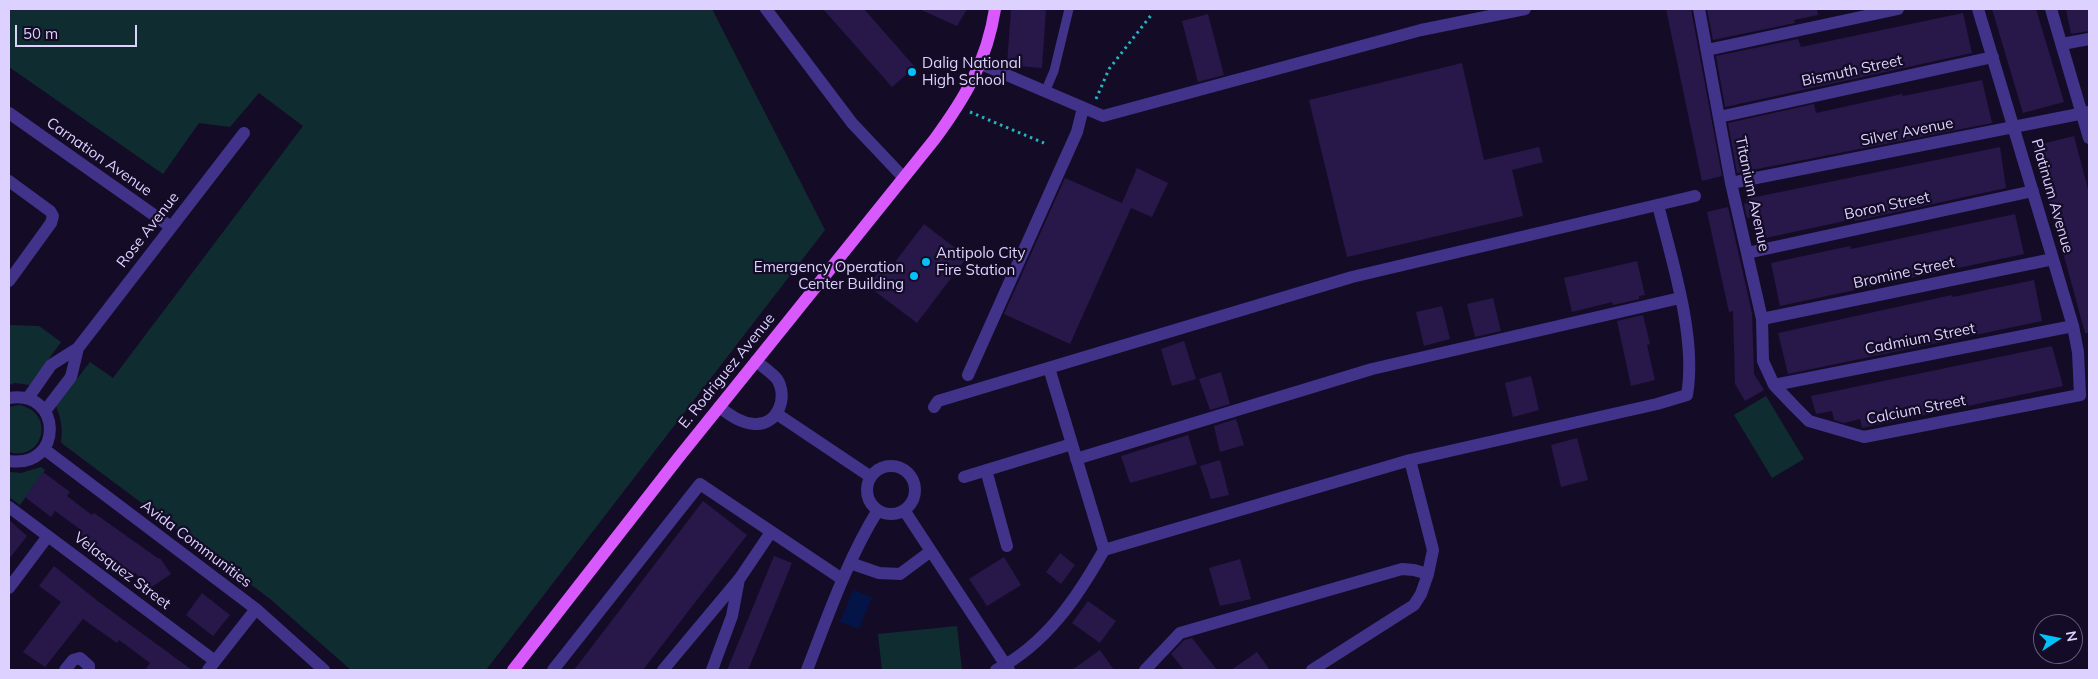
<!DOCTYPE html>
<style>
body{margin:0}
#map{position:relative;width:2098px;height:679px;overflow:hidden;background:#140c26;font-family:Mulish,sans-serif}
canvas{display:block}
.frame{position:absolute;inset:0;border:10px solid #ddd2ff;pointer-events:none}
.north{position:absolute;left:2033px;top:614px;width:50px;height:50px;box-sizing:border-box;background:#140c26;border:1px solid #645b7d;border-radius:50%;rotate:79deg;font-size:14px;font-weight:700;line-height:20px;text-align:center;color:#ddd2ff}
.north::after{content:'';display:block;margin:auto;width:18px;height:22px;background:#00c0fd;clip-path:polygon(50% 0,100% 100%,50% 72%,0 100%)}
.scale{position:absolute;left:15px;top:25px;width:122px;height:22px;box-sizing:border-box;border:2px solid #ddd2ff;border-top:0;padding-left:6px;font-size:15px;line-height:18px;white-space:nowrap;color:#ddd2ff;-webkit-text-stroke:4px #140c26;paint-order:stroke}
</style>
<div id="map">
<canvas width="2098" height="679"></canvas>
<div class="frame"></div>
<div class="north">N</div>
<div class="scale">50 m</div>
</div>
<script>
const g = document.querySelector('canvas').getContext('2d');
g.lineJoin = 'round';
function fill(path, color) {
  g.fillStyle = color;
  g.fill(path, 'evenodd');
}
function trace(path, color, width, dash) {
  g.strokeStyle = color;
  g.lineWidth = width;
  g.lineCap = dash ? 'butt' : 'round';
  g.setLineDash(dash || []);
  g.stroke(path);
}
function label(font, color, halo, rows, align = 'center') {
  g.font = font + ' Mulish,sans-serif';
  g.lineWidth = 4.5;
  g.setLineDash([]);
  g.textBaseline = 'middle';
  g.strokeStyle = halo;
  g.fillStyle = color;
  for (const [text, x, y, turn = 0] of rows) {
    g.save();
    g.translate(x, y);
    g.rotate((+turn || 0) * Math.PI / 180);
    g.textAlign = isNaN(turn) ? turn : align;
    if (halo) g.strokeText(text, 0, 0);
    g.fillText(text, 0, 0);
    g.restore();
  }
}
const green = new Path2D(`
 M9,9H712L825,230L486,670H351L269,598L64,445L61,442C63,428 61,419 56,406L90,362L113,378L303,126L259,93L230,127L199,123L163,174L9,67Z
 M9,325L39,326L61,342L30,385L15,383L9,385Z
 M1766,396L1804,459L1772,478L1734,415Z
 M19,405C56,412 44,462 9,452V407Z
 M41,467L45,470L20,505L9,497V472L21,473Z
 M957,626L962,670H882L878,634Z`);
const water = new Path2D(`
 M853,590L872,597L859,629L840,622Z`);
const building = new Path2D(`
 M823,9H864L915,67L892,87Z
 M919,9H967L957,26Z
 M1011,9H1046L1042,68L1007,65Z
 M1666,9H1691L1722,176L1702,181Z
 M1707,9H1817L1818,15L1794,20L1795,23L1713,40Z
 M1992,9H2036L2064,102L2023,113Z
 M2066,9H2089V31L2071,34Z
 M1963,13L1972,53L1725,107L1716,56L1798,39L1801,47Z
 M1208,14L1224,75L1198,82L1182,21Z
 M1462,63L1484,160L1539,147L1543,162L1512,170L1523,216L1347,257L1309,100Z
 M1982,80L1992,123L1737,173L1728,123L1814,104L1816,113L1902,94L1903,96Z
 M2074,136L2089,193V333H2085L2034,146Z
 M2000,147L2006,188L1855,221L1854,219L1761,239L1757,216L1747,218L1744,204L1747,203L1746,199Z
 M1137,168L1168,183L1152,217L1131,208L1070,344L1004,314L1065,178L1122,203Z
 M1728,207L1752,313L1754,374L1764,390L1745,401L1735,384L1733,311L1729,312L1707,212Z
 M2015,214L2024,254L1780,306L1771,263L1850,246L1851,249Z
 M924,224L967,257L917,323L868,286L886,262L892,266Z
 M1637,261L1645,295L1639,296V299L1613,305L1612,302L1572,312L1564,278Z
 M2034,280L2042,321L1788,374L1778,333L1952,295L1953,297Z
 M1493,298L1501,331L1475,337L1467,304Z
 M1442,306L1450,339L1424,346L1416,312Z
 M1643,315L1650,344L1647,345L1655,380L1631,386L1617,321Z
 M1184,341L1196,379L1172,386L1161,349Z
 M2052,346L2063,386L1862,428L1860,419L1844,423L1834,420L1832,411L1816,414L1811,396Z
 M1221,372L1230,404L1210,410L1199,379Z
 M1531,376L1539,410L1513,417L1505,383Z
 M1236,419L1244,445L1220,452L1214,426Z
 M1188,435L1197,464L1130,483L1121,456Z
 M1577,438L1588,480L1561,487L1551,445Z
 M1220,460L1229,495L1211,499L1200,466Z
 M43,472L70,492L67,496L92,515L94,513L159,559L160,558L171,574L147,590L135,572L130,579L102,558L105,554L79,534L81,530L55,511L51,517L25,497Z
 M703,501L747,535L643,670H574Z
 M9,520L27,536L9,559Z
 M1060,553L1075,565L1061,584L1046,572Z
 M774,556L792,563L765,629L748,670H727Z
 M1004,557L1021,585L987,606L969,579Z
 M1240,559L1251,599L1220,606L1209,568Z
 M54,566L99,602L192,670H145L150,663L119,640L117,643L83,619L45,667L23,652L61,602L39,586Z
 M202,593L230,615L213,636L186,615Z
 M1088,601L1116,621L1100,643L1072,623Z
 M1192,638L1217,670H1184L1171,654L1184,640Z
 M1100,650L1114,670H1072Z
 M1257,652L1270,670H1231Z`);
const path = new Path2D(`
 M1096,99L1109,69L1152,14
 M970,112L1044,143`);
const lane = new Path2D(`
 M1045,92L1054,71L1069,9`);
const street = new Path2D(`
 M766,9L852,123L903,177
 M1699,9L1731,183L1762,319L1763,361L1774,385L1795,407L1809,421L1864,437L2080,395L2078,352L2073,326L1978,9
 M2051,9L2089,138
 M2062,44L2089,39
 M1707,50L1898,9
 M981,64L1103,116L1421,30L1525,9
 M9,113L171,227
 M1719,117L1993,57
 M9,181L50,211L53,216L51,223L9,281
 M1731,183L2089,112
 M1747,253L2033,191
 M1762,319L2053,259
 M1049,368L1104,550
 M968,375L1077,132L1083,108
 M1774,385L2073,326
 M9,398C63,389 64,469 9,461
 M28,398L51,365L78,348L244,133
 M719,407C730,415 740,423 754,424C777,426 789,398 777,379C772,373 763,367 756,361
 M934,407L938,401L1352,277L1695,196
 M45,411L71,377L78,348
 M777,414L871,477
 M44,449L256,609L324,670
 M1076,459L1372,369L1680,298
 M867 490a24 24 0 1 1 48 0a24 24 0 1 1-48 0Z
 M986,470L1007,546
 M964,477L1072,444
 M9,507L215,661
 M904,510L1009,670
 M850,563L879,573L900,574L931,551
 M9,588L48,536
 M65,670L73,660L80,658L89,666V670
 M208,670L256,609
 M553,670L700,484L842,579
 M663,670L740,578L771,532
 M712,670L732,616L739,579
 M807,670C828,616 847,560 878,510
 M996,670C1046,644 1077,598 1104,550L1410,460L1657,404L1687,395C1697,338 1672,261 1658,205
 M1145,670L1180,633L1402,569L1414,570L1428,574
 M1312,670L1414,605L1421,594L1428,574L1433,550L1410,460`);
const primary = new Path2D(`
 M513,670L679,457L934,140C965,98 987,61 995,9`);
const markers = [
 [912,72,5,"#00c0fd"],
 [926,262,5,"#00c0fd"],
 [914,276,5,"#00c0fd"]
];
const poiNames = [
 ["Dalig National",922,63],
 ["High School",922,80],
 ["Antipolo City",936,253],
 ["Fire Station",936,270],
 ["Emergency Operation",904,267,"right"],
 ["Center Building",904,284,"right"]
];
const streetNames = [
 ["Bismuth Street",1852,71,-12],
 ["Silver Avenue",1907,132,-11],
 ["Carnation Avenue",99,157,35],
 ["Titanium Avenue",1752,194,78],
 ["Platinum Avenue",2052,196,74],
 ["Boron Street",1887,206,-12],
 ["Rose Avenue",148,230,-52],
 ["Bromine Street",1904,273,-12],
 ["Cadmium Street",1920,339,-11],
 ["E. Rodriguez Avenue",727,371,-51],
 ["Calcium Street",1916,410,-11],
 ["Avida Communities",196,544,37],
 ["Velasquez Street",122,571,37]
];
fill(green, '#0f2d31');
fill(water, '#051447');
fill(building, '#281749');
trace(path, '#22b6c2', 3, [2.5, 4]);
trace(lane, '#42338a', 9);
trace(street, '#42338a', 12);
trace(primary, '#d859ff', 12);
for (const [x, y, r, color] of markers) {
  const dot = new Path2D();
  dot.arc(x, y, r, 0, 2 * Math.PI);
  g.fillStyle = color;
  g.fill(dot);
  trace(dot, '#140c26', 2);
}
label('15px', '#ddd2ff', '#140c26', poiNames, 'left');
label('15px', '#ddd2ff', '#140c26', streetNames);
</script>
